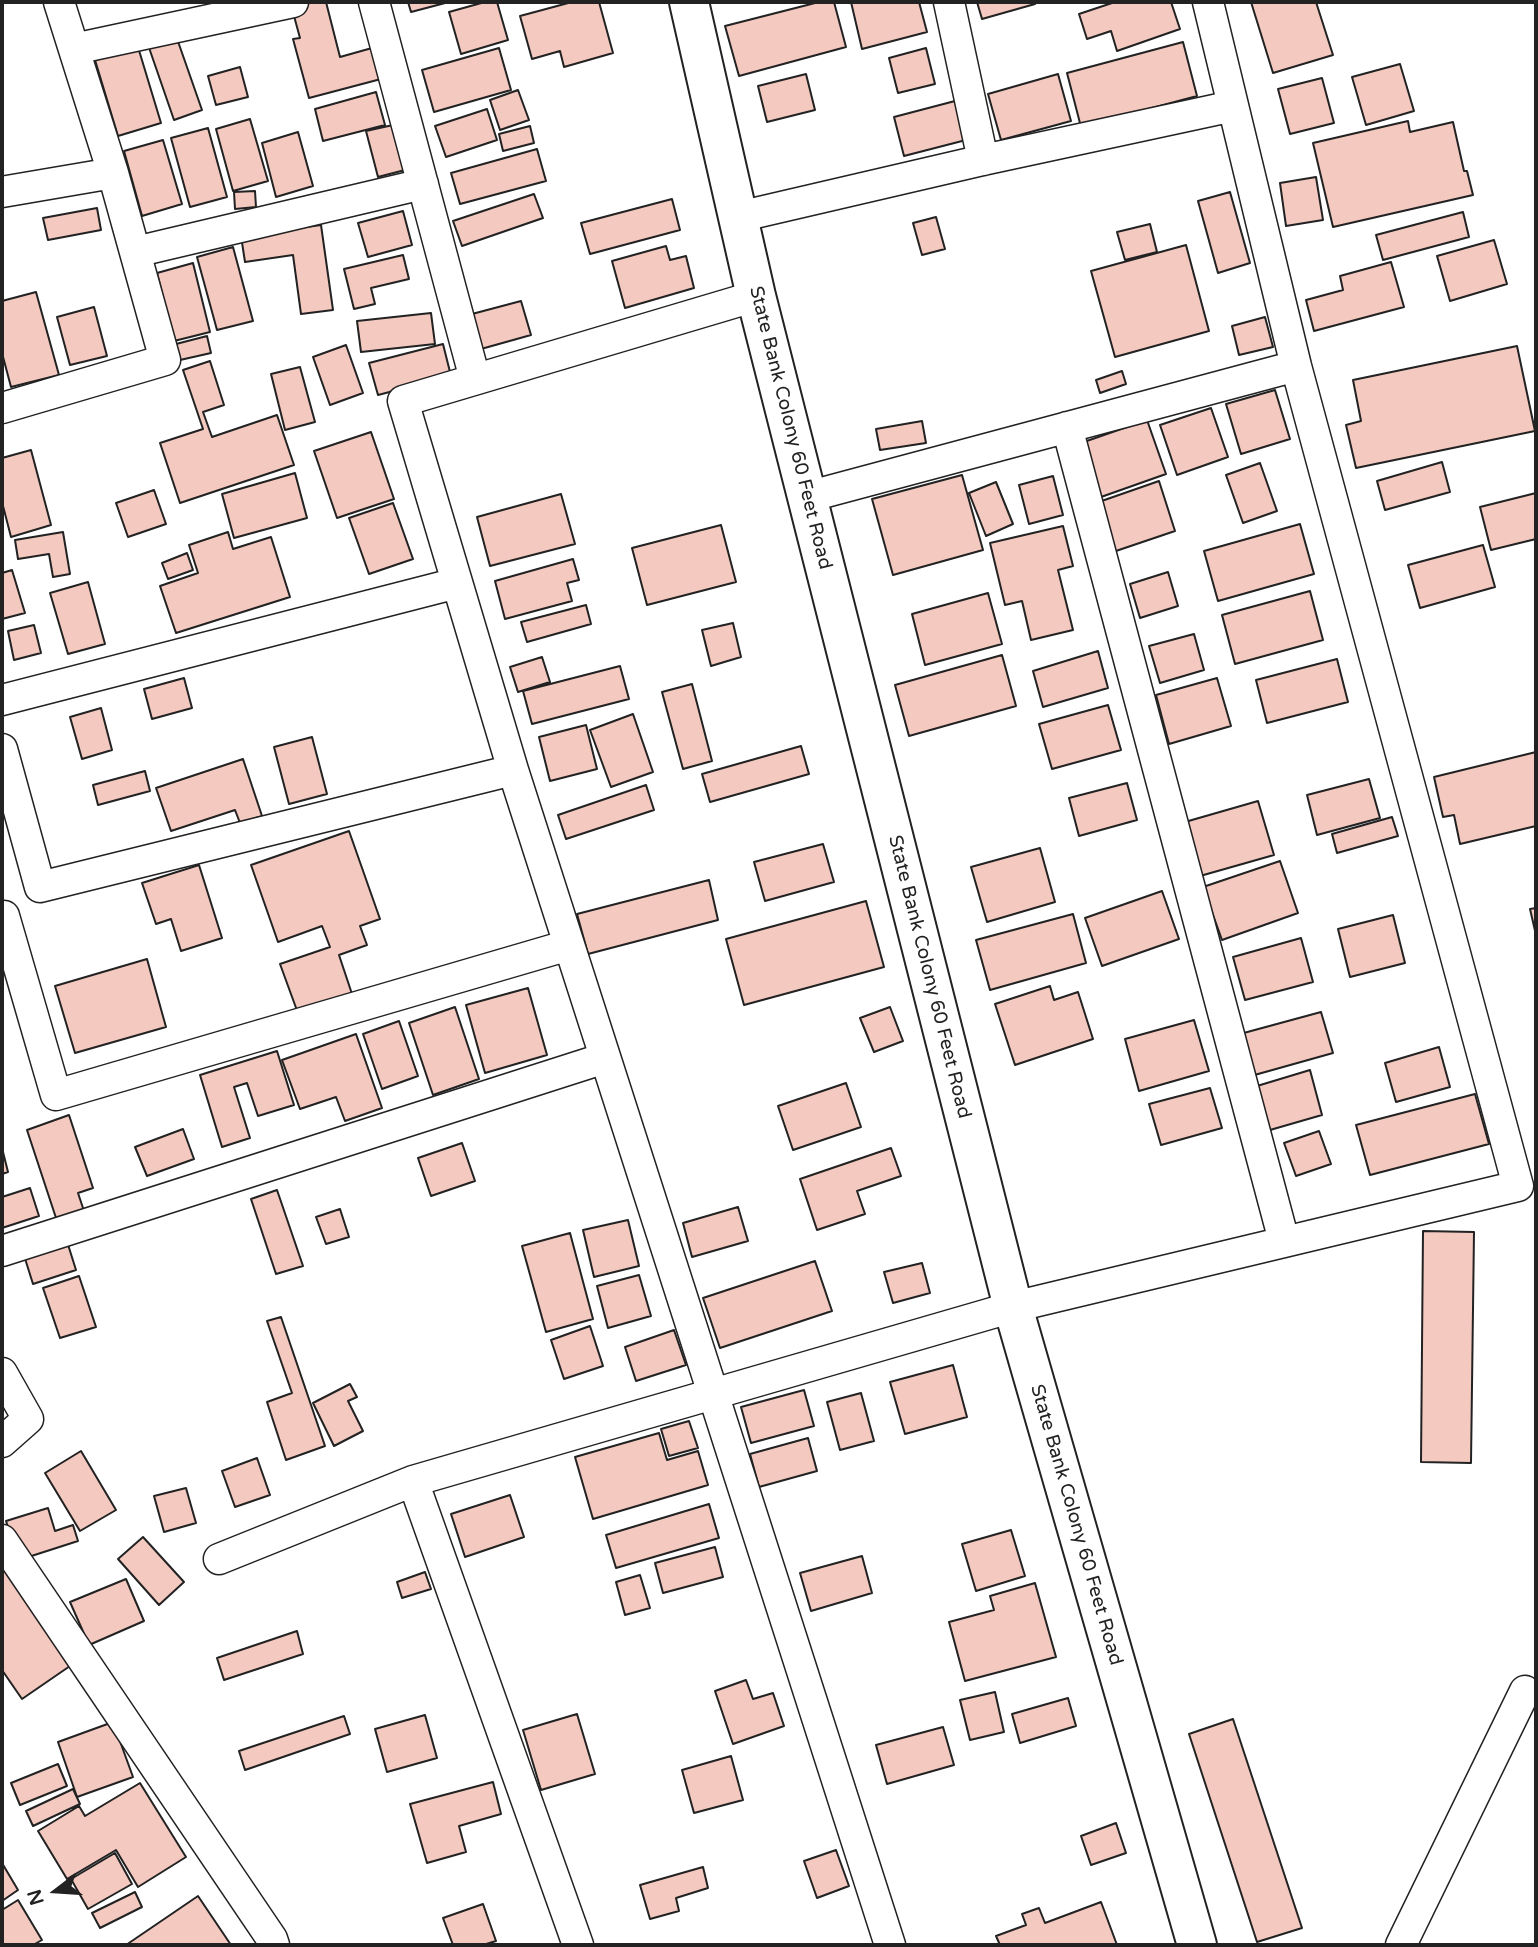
<!DOCTYPE html>
<style>
body{margin:0}
#map{position:relative;width:1538px;height:1947px;overflow:hidden;background:#fff;font-family:"Varela Round",sans-serif}
canvas{display:block}
.frame{position:absolute;inset:0;border:4px solid #222;pointer-events:none}
.north{position:absolute;left:21px;top:1856px;width:70px;height:70px;-webkit-text-stroke:5px #fff;paint-order:stroke;rotate:253deg;font-size:19px;font-weight:700;line-height:28px;text-align:center;color:#222}
.north::after{content:'';display:block;margin:auto;width:24px;height:32px;background:#222;clip-path:polygon(50% 0,100% 100%,50% 72%,0 100%)}
</style>
<div id="map">
<canvas width="1538" height="1947"></canvas>
<div class="frame"></div>
<div class="north">N</div>
</div>
<script>
const g = document.querySelector('canvas').getContext('2d');
g.lineJoin = 'round';
function fill(path, color) {
  g.fillStyle = color;
  g.fill(path, 'evenodd');
}
function trace(path, color, width, dash) {
  g.strokeStyle = color;
  g.lineWidth = width;
  g.lineCap = dash ? 'butt' : 'round';
  g.setLineDash(dash || []);
  g.stroke(path);
}
function label(font, color, halo, rows, align = 'center') {
  g.font = font + ' "Varela Round",sans-serif';
  g.lineWidth = 5;
  g.setLineDash([]);
  g.textBaseline = 'middle';
  g.strokeStyle = halo;
  g.fillStyle = color;
  for (const [text, x, y, turn = 0] of rows) {
    g.save();
    g.translate(x, y);
    g.rotate((+turn || 0) * Math.PI / 180);
    g.textAlign = isNaN(turn) ? turn : align;
    if (halo) g.strokeText(text, 0, 0);
    g.fillText(text, 0, 0);
    g.restore();
  }
}
const building = new Path2D(`
 M302,2H326L340,57L372,48L381,79L309,98L293,39L300,38L291,5Z
 M408,2H449L411,12Z
 M485,2H497L508,40L461,54L449,12Z
 M572,2H599L613,53L564,67L560,51L532,59L520,16Z
 M819,2H834L846,47L739,76L725,26Z
 M851,2H919L927,32L862,49Z
 M977,2H1034L1035,4L982,19Z
 M1115,2H1171L1180,29L1117,51L1111,31L1087,39L1079,14Z
 M1251,2H1316L1333,55L1273,73Z
 M174,30L202,110L174,120L146,39Z
 M1183,42L1197,96L1081,127L1067,73Z
 M138,47L161,123L118,136L95,60Z
 M499,48L511,90L434,112L422,70Z
 M926,48L935,84L898,93L889,58Z
 M1400,64L1414,111L1366,125L1352,77Z
 M240,67L248,97L216,105L208,76Z
 M806,74L815,110L767,122L758,86Z
 M1058,74L1071,121L1001,140L988,94Z
 M1322,78L1334,123L1290,134L1278,89Z
 M518,90L529,120L500,130L490,100Z
 M376,92L385,125L323,141L315,109Z
 M955,101L966,140L904,156L894,117Z
 M487,109L497,140L446,157L435,126Z
 M250,119L268,181L233,191L216,129Z
 M1408,121L1410,132L1453,122L1464,171H1467L1473,195L1333,227L1313,143Z
 M393,125L405,170L378,177L366,131Z
 M530,126L534,143L503,151L499,134Z
 M208,128L227,197L190,207L171,138Z
 M298,132L313,186L276,197L262,143Z
 M163,140L182,204L142,216L124,151Z
 M537,149L546,181L460,204L451,173Z
 M1316,177L1323,220L1286,226L1280,183Z
 M255,191L256,207L235,209L234,192Z
 M1230,192L1250,263L1218,273L1198,201Z
 M534,194L543,218L462,246L453,221Z
 M672,199L680,230L590,254L581,223Z
 M97,208L101,230L48,240L43,218Z
 M403,211L412,245L368,257L358,223Z
 M1463,212L1469,237L1383,260L1376,235Z
 M936,217L945,249L922,255L913,223Z
 M1150,224L1157,252L1125,260L1117,232Z
 M321,225L333,310L301,314L293,255L245,262L241,236Z
 M1494,240L1507,284L1450,301L1437,256Z
 M1186,245L1209,331L1115,357L1091,271Z
 M666,246L670,260L686,256L694,288L625,308L612,261Z
 M233,247L253,321L217,330L197,257Z
 M403,255L409,279L371,288L375,304L354,309L344,269Z
 M1391,262L1404,307L1314,331L1306,300L1343,290L1340,276Z
 M193,263L210,332L174,341L157,273Z
 M36,292L59,375L11,387L2,353V301Z
 M521,301L531,335L481,349L472,314Z
 M94,307L107,356L70,365L57,317Z
 M431,313L435,344L361,352L357,321Z
 M1265,317L1273,347L1239,355L1232,326Z
 M207,336L211,353L180,360L176,344Z
 M443,344L451,376L378,395L369,363Z
 M346,345L363,393L330,405L313,357Z
 M1517,346L1535,431L1356,468L1346,425L1361,421L1353,380Z
 M210,361L224,405L203,412L212,437L277,415L294,465L180,503L160,443L203,429L183,370Z
 M300,367L315,422L285,430L271,374Z
 M1122,371L1126,384L1100,393L1096,380Z
 M1275,390L1290,439L1241,454L1226,404Z
 M1211,408L1228,457L1177,475L1160,425Z
 M1147,420L1166,474L1101,497L1081,443Z
 M922,421L926,443L880,450L876,429Z
 M371,432L394,499L337,518L314,451Z
 M31,450L51,525L11,537L2,502V458Z
 M1442,462L1450,492L1385,510L1377,481Z
 M1260,463L1277,511L1243,523L1226,475Z
 M295,473L307,518L234,538L222,494Z
 M962,475L983,550L893,575L872,499Z
 M1053,476L1063,515L1029,524L1019,485Z
 M1159,481L1175,531L1110,553L1093,504Z
 M996,482L1013,524L986,536L969,493Z
 M154,490L166,524L128,537L116,503Z
 M1536,493V539L1491,550L1480,507Z
 M561,494L575,544L490,566L477,517Z
 M393,503L413,559L369,574L349,518Z
 M1300,524L1314,574L1218,601L1204,551Z
 M721,525L736,582L647,605L632,548Z
 M1063,526L1073,566L1058,570L1073,630L1031,640L1022,601L1005,605L990,543Z
 M63,532L70,574L53,577L49,554L18,559L15,540Z
 M228,532L233,549L271,537L290,597L176,633L160,586L198,573L189,545Z
 M1483,545L1495,587L1420,608L1408,565Z
 M187,553L193,570L168,579L162,563Z
 M573,559L579,580L567,583L572,601L505,619L495,581Z
 M12,570L25,613L2,619V573Z
 M1168,572L1178,606L1140,618L1130,584Z
 M88,582L105,644L68,654L50,593Z
 M1310,591L1323,640L1235,664L1222,615Z
 M988,593L1002,644L925,665L912,614Z
 M586,605L591,624L527,642L521,622Z
 M733,623L741,657L711,666L702,630Z
 M34,625L41,653L14,660L8,631Z
 M1194,634L1204,670L1160,683L1149,646Z
 M1098,651L1108,688L1043,707L1033,671Z
 M1002,655L1016,706L909,736L895,685Z
 M542,657L550,682L518,692L510,667Z
 M1337,659L1348,702L1267,723L1256,680Z
 M620,666L629,699L532,724L523,691Z
 M184,678L192,708L152,719L144,689Z
 M1217,678L1231,726L1169,744L1156,695Z
 M692,684L712,761L683,769L662,692Z
 M1108,705L1121,750L1052,769L1039,724Z
 M101,708L112,750L82,759L70,717Z
 M633,714L653,772L611,787L590,730Z
 M586,725L597,769L550,781L539,737Z
 M312,737L327,794L289,804L274,747Z
 M801,746L809,774L710,802L702,774Z
 M1536,752V826L1460,844L1454,815L1443,817L1434,777Z
 M243,759L262,816L240,823L235,810L171,831L156,788Z
 M145,771L150,791L98,805L93,785Z
 M1369,779L1380,818L1317,835L1307,795Z
 M1127,783L1137,820L1079,836L1069,798Z
 M646,785L654,810L566,839L558,815Z
 M1258,801L1274,855L1193,878L1178,824Z
 M1392,817L1398,836L1337,853L1332,834Z
 M349,831L380,919L360,926L367,945L339,955L353,997L299,1016L280,964L330,947L322,926L278,942L251,865Z
 M823,844L834,882L765,901L754,862Z
 M1040,848L1055,902L987,922L971,867Z
 M1280,861L1298,913L1222,940L1203,887Z
 M199,865L222,938L181,951L171,919L156,924L142,883Z
 M709,880L718,920L588,954L577,914Z
 M1162,891L1179,939L1102,966L1085,918Z
 M866,901L884,967L744,1005L726,939Z
 M1536,908V935L1530,909Z
 M1073,914L1086,963L990,990L976,940Z
 M1393,915L1405,963L1350,977L1338,929Z
 M1301,938L1313,982L1245,1000L1233,957Z
 M147,959L166,1027L75,1053L55,986Z
 M1050,986L1054,1000L1078,992L1093,1039L1015,1065L995,1004Z
 M528,988L547,1055L485,1073L466,1005Z
 M455,1007L479,1079L433,1095L409,1023Z
 M890,1007L903,1041L874,1052L860,1018Z
 M1321,1012L1333,1053L1251,1076L1240,1034Z
 M1194,1020L1209,1071L1139,1091L1125,1039Z
 M399,1021L418,1076L382,1089L363,1034Z
 M356,1034L382,1108L345,1121L336,1097L300,1109L282,1060Z
 M1439,1047L1450,1087L1396,1102L1385,1063Z
 M277,1051L294,1105L258,1116L247,1083L234,1087L250,1138L222,1147L200,1075Z
 M1310,1070L1322,1115L1270,1130L1257,1086Z
 M846,1083L861,1127L793,1150L778,1106Z
 M1210,1088L1222,1128L1161,1145L1149,1104Z
 M1475,1094L1489,1144L1370,1175L1356,1125Z
 M69,1115L93,1188L78,1193L84,1211L57,1221L27,1130Z
 M183,1129L194,1159L147,1176L135,1147Z
 M1319,1131L1331,1164L1296,1176L1284,1143Z
 M462,1143L475,1181L431,1196L418,1158Z
 M2,1148L8,1172L2,1174Z
 M891,1148L901,1176L857,1191L865,1214L817,1230L800,1179Z
 M30,1188L39,1216L2,1228V1197Z
 M277,1190L303,1266L276,1274L251,1199Z
 M738,1207L748,1241L692,1257L683,1223Z
 M340,1209L349,1237L326,1244L316,1217Z
 M628,1220L639,1266L594,1277L583,1230Z
 M1423,1231L1474,1232L1471,1463L1421,1462Z
 M570,1233L593,1319L546,1332L522,1246Z
 M65,1235L76,1270L33,1284L22,1249Z
 M815,1261L832,1311L720,1348L703,1298Z
 M922,1263L930,1293L893,1303L884,1272Z
 M639,1275L651,1316L608,1328L597,1286Z
 M79,1276L96,1327L60,1338L43,1288Z
 M281,1317L325,1446L286,1460L267,1402L292,1393L267,1321Z
 M590,1326L603,1366L564,1379L551,1340Z
 M674,1330L686,1365L636,1381L625,1347Z
 M953,1365L967,1417L905,1434L890,1382Z
 M350,1384L357,1397L348,1401L363,1431L334,1446L313,1403Z
 M804,1390L814,1426L751,1443L741,1407Z
 M861,1393L874,1441L840,1450L827,1402Z
 M689,1421L698,1448L669,1456L661,1429Z
 M659,1433L667,1460L698,1451L708,1485L593,1519L575,1457Z
 M808,1438L817,1471L759,1487L750,1454Z
 M81,1451L116,1510L80,1531L45,1473Z
 M257,1458L270,1495L235,1507L222,1471Z
 M186,1488L196,1523L164,1532L154,1496Z
 M510,1495L524,1537L465,1557L451,1514Z
 M709,1504L719,1538L616,1568L606,1535Z
 M48,1508L55,1531L73,1525L78,1541L19,1560L6,1521Z
 M1011,1530L1025,1576L976,1591L962,1544Z
 M143,1537L184,1582L159,1605L118,1559Z
 M715,1547L723,1577L663,1593L655,1563Z
 M862,1556L872,1593L811,1611L800,1573Z
 M2,1567L70,1666L22,1699L2,1670Z
 M425,1572L431,1589L402,1598L397,1582Z
 M640,1575L650,1608L625,1615L616,1582Z
 M126,1579L144,1621L89,1645L70,1602Z
 M1035,1583L1056,1657L965,1681L949,1622L994,1610L990,1596Z
 M297,1631L303,1654L224,1680L217,1658Z
 M746,1680L753,1699L773,1693L784,1726L733,1744L715,1691Z
 M995,1692L1004,1732L970,1740L960,1700Z
 M1068,1698L1076,1726L1020,1743L1012,1714Z
 M577,1714L595,1774L541,1790L523,1730Z
 M425,1715L437,1758L387,1772L375,1729Z
 M344,1716L350,1734L245,1770L239,1751Z
 M1233,1719L1302,1928L1257,1942L1189,1734Z
 M113,1722L133,1777L77,1797L58,1742Z
 M943,1727L954,1765L887,1784L876,1745Z
 M731,1756L743,1800L694,1813L682,1770Z
 M58,1764L67,1786L20,1805L11,1783Z
 M493,1782L501,1814L459,1826L466,1852L427,1863L410,1804Z
 M140,1783L186,1857L138,1887L116,1850L67,1879L38,1831L79,1806L85,1816Z
 M73,1789L80,1804L33,1826L26,1811Z
 M1116,1823L1126,1853L1091,1865L1081,1836Z
 M836,1850L849,1886L817,1898L804,1861Z
 M115,1853L132,1884L88,1909L71,1879Z
 M2,1863L18,1890L2,1901Z
 M703,1867L708,1888L676,1898L679,1911L650,1919L640,1885Z
 M135,1892L142,1907L100,1928L92,1913Z
 M198,1896L231,1945H126Z
 M18,1900L42,1940L33,1945H2V1910Z
 M1101,1902L1117,1945H1000L996,1936L1026,1925L1022,1914L1039,1908L1045,1923Z
 M483,1904L496,1941L483,1945H453L443,1918Z`);
const street = new Path2D(`
 M374,2L475,379
 M949,2L983,160
 M74,49L293,2
 M2,192L113,173L59,2
 M738,217L983,160L1233,106
 M135,252L423,184
 M2,408L165,360L113,173
 M1067,427L1284,1241
 M807,497L1296,366
 M2,700L457,583
 M2,749L40,887L513,770L890,1945
 M513,770L403,401L756,296
 M2,917L4,916L56,1095L569,945
 M2,1251L605,1058
 M2,1373L28,1419L2,1442
 M413,1481L578,1945
 M2,1540L272,1939L274,1945
 M219,1559L413,1481L1013,1307L1518,1186L1296,366L1208,2
 M1401,1945L1525,1691`);
const secondary = new Path2D(`
 M689,2L756,296L1013,1307L1197,1945`);
const streetNames = [
 ["State Bank Colony 60 Feet Road",790,428,76],
 ["State Bank Colony 60 Feet Road",929,977,76],
 ["State Bank Colony 60 Feet Road",1076,1525,74]
];
fill(building, '#f3c9c0');
trace(building, '#222', 2);
trace(street, '#222', 33);
trace(secondary, '#222', 42);
trace(street, '#fff', 30);
trace(secondary, '#fff', 38);
label('19px', '#222', '#fff', streetNames);
</script>
